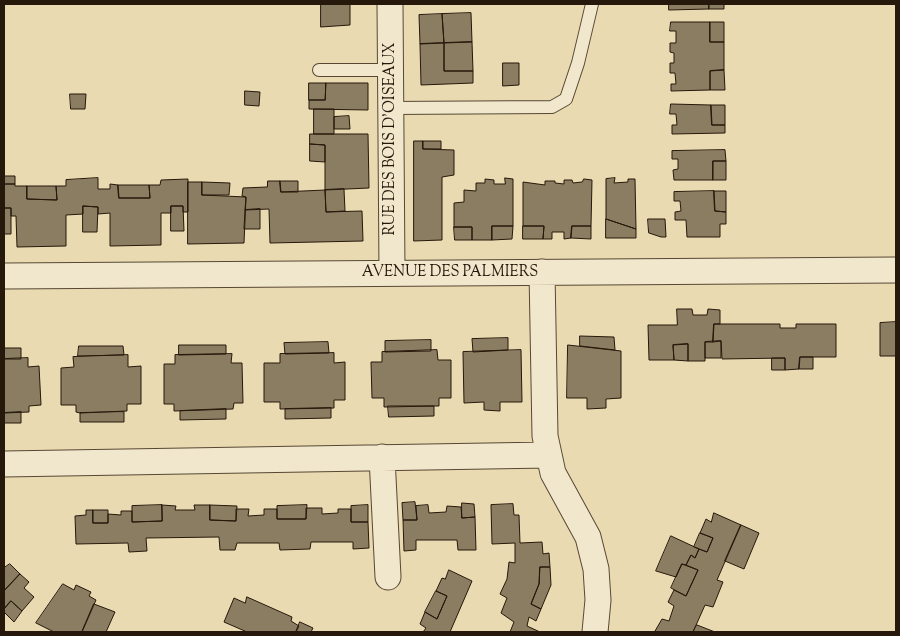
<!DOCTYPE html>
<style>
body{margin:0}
#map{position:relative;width:900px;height:636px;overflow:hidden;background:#e9dab1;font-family:"Sorts Mill Goudy",serif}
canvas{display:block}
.frame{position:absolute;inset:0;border:5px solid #26180b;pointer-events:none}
</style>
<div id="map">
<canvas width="900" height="636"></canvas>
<div class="frame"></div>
</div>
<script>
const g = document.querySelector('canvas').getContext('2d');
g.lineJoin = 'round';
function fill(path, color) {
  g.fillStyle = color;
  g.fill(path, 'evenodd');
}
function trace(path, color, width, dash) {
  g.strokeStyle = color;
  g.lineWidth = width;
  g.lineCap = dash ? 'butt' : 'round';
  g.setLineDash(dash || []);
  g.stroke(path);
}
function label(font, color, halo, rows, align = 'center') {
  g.font = font + ' "Sorts Mill Goudy",serif';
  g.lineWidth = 4;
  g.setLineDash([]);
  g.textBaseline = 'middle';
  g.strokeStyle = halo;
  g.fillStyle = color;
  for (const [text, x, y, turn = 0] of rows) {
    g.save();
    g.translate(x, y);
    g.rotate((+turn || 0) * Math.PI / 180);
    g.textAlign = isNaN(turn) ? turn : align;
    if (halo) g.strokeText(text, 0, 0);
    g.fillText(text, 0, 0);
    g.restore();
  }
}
const building = new Path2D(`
 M321,4H350V25L321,27Z
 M669,4H709V9L669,10Z
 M709,4H724V9H709Z
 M471,13L472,42L444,43L442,14Z
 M442,14L444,43L420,44L419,15Z
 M671,22H710V42H724V70L710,71V90L671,91V84H676L675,73H670V63H674V53L670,52V43H676V31H670Z
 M710,22H724V42H710Z
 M472,42L473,71H444V43Z
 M444,43V71H473V83L421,85L420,44Z
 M503,63H519V85L503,86Z
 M724,70L725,90H710V71Z
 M309,83H326L325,100H309Z
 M326,83H368V110L309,109V100H325Z
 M245,91L260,92L259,106L245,105Z
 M70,94H86L85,109H71Z
 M671,104L711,105L712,125H725V133L672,134V125H677L676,114H670Z
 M711,105H725V125H712Z
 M314,109H334V134H314Z
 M349,116L350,129H334V117Z
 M310,134H368L369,188L325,190V145L310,144Z
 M414,141H423V149L454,150V175L442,177V240L414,241Z
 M423,141H441V149H423Z
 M310,144L325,145V162L310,161Z
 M725,150L726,161H713V180H674L673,170L678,169V159H672V151Z
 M713,161H726V180H713Z
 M4,176H15V184H4Z
 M98,178V189H110V184L118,185L119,198H150L149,185H160L161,180L188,179V212H183V206H171V213H161V245L110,246V213L98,214V207L83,206V214L66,215V246L17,247L16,216H11V208H4V184H15V186H27V199L57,200L56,186H66V180Z
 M505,178L513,179V226H492V240H472V227H454V203L464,202V190L476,191V183H485V179L494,180V184H505Z
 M615,178L614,183L628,182V179H635L636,229L606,219V179Z
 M584,179L592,180L591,226H572L571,238L564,239V232H552V239H543L544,226H523V182L545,185V181H555V183L564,184V180H572L573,183L582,182Z
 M268,181H280L281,192L325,190L326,212L362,211L363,241L270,243L269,209L245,210L246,197L242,196L243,188L267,187Z
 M280,181H298V192H281Z
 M188,182H202V195L246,197L244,243L188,244Z
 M202,182L230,183L229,195H202Z
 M118,185H149L150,198H119Z
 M27,186H56L57,200L27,199Z
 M344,189L345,211L326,212L325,190Z
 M714,191L715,211L726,212V224H720V237H687L686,220H675V212L681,211L680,201H674V192Z
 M714,191H726V212L715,211Z
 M83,206L98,207L97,232H83Z
 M171,206H183L184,231H171Z
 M4,208H11V234H4Z
 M260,209V229H244L245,210Z
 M606,219L636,229V238H606Z
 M648,219H665L666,237H661L649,233Z
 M492,226H513L512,239L492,240Z
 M523,226H544L543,239H523Z
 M572,226H591V239L571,238Z
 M454,227H472V240H455Z
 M677,309H692L693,315H707L708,309L720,310V324H714L713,342H705V361H688V344L673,345L674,360H649L648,325H677Z
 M896,322V356H880V323Z
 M714,324H780V328H796V324H836V357H800L799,369L785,370V358L722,359L721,341L713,342Z
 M580,336L614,337L615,350L580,346Z
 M508,338V350L473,352L472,339Z
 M431,340V351L385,352V341Z
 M721,341V358H705V342Z
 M328,342L329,353L285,354L284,343Z
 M688,344V361L674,360L673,345Z
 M179,345H226V354L179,355Z
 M568,345L621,351V398L606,399V408L587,409V398H567Z
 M79,346H123L124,355L78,356Z
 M4,348H21V359H4Z
 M437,350L438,360H451V398H439V406H434L384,407V398H372L371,362H382V352Z
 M521,350L522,402H500V411L484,410V402L464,403L463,352Z
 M334,353V363L345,362V400H334V408L280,409V402H264V363H280V354Z
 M232,354L231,363H242L243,403H234L233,409L174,411V404H164V364H175V355Z
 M128,355V367L141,366V404H127V411L80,413L76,412V405H61V368L74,367L73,357Z
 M800,357H813V369H799Z
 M28,358V367L39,366L41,405L29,406V412L4,413V359Z
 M772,358H785V370H772Z
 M388,406H434V416L389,417Z
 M331,408V418L285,419V409Z
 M226,409V419L180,420V411Z
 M21,412V423H4V413Z
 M124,412V422H80V413Z
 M415,502L417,520H403L402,503Z
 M462,503L474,504L475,517L462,518Z
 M513,504L514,515H519L520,543L542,542L543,554L549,553L550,567H540L539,584L531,604L541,609L536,621L529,617L527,626L540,632H510L514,622L501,613L507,598L500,594L507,579L509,562L515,563V543L492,544L491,505Z
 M162,505V521L132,522V506Z
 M162,505L176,506L175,510H195L194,505H210V520L236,521V509H249L248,516L264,515V509H277V519H306V508H322V514L338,513V509H351V522H368L369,548L353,549V542H311L310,549L280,550L279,543H237L235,550H220L219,537L146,538L147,551L129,552L128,543L76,544L75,516L86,515V510H93V523H108V514L121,515V511H132V522L162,521Z
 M210,505L237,506L236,521L210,520Z
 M307,505L306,519H277V506Z
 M368,505V522H351V506Z
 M428,505L429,513L446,512L447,506L461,507L462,518L475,517L476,550H458L457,540H416V550L404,551L403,520H417L416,506Z
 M93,510H108V523H93Z
 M714,513L741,525L717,580L723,582L713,607L705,605L693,632H658L655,631L662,619L669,621L674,606L668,602L674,590L686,596L698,570L686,565L691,555L695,558L699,549L707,552L713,538L700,533L706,519L711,522Z
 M741,525L759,533L744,569L725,561Z
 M700,533L713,538L707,552L694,547Z
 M671,536L699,549L695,558L691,555L686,565L682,564L676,577L656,571Z
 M10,564L20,574L4,591V568Z
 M682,564L698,570L686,596L671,588Z
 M540,567H550L551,585L541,609L531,604L539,584Z
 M449,570L472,581L450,632H423L426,628L420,624L425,612L437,619L447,596L436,591L442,578L445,579Z
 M20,574L29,582L24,588L34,597L22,611L11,601L4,609V591Z
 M63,584L74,590L76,585L91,592L89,596L96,600L82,632H54L36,623Z
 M436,591L447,596L437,619L425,612Z
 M247,597L292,617L291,621L299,626L296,632H247L224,622L234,598L245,603Z
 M11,601L22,611L14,622L4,612V609Z
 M94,604L115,612L106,632H82Z
 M300,622L313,628L311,632H296Z
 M697,625L715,632H693Z`);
const lane = new Path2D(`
 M319,70H390
 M390,108L552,107L566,99L578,63L592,4`);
const street = new Path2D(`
 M390,4L392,273
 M542,272L545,436L553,473L588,537L596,569L598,600L595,632
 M4,276L896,270
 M382,457L388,577
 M4,464L548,455`);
const streetNames = [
 ["RUE DES BOIS D'OISEAUX",391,139,-90],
 ["AVENUE DES PALMIERS",450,273]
];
fill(building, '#8b7d61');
trace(building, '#26180b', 1);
trace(lane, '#574834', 14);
trace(street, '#574834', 27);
trace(lane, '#f1e7cc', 12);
trace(street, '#f1e7cc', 25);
label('15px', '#26180b', '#f1e7cc', streetNames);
</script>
